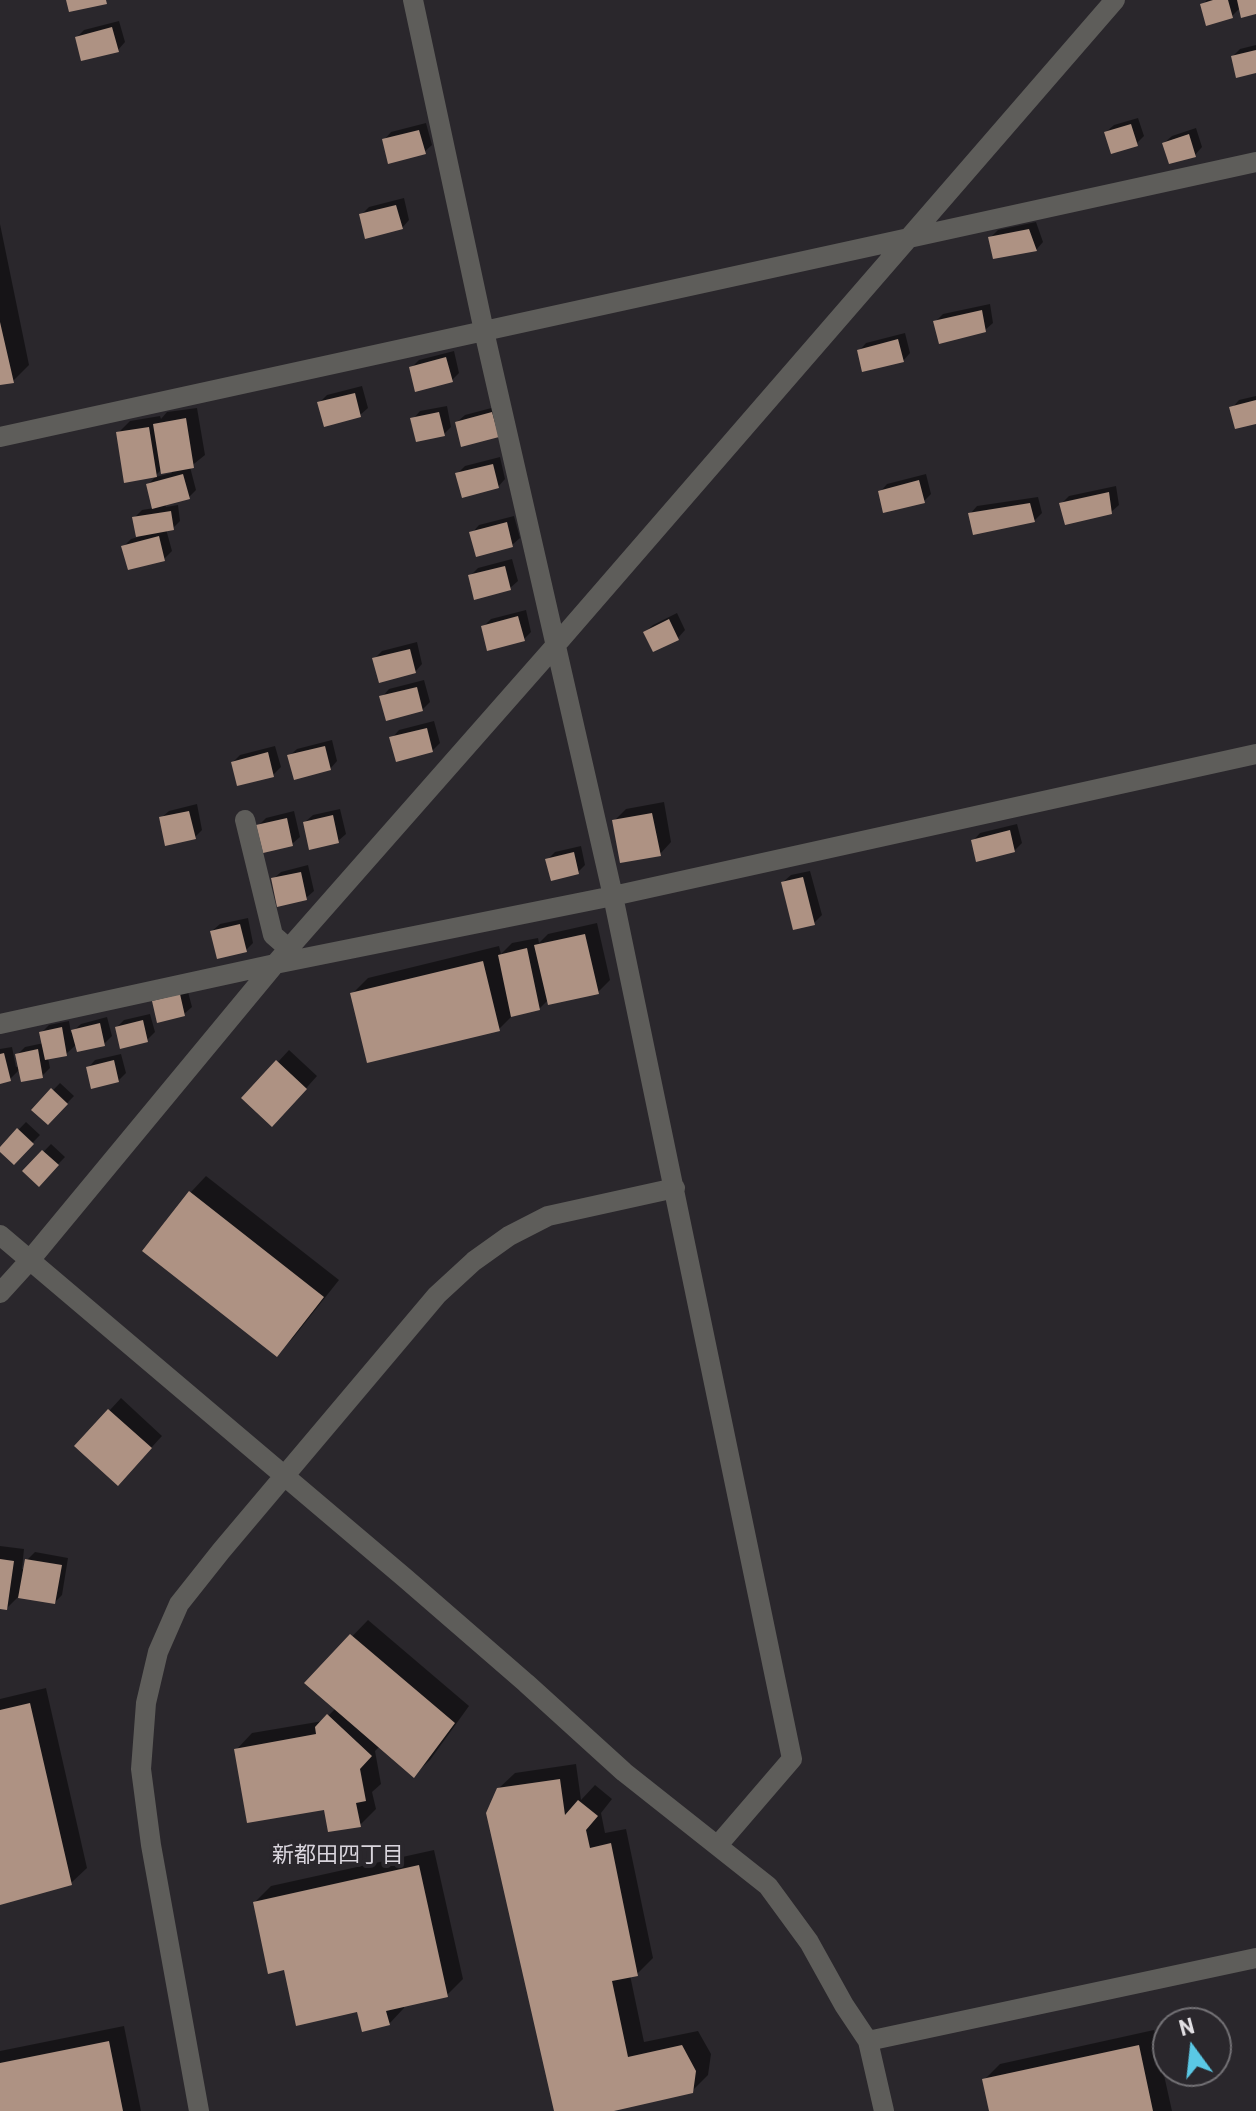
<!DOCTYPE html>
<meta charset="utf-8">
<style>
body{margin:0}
#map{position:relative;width:1256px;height:2111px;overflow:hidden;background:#2a272c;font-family:Barlow,sans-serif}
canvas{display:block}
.north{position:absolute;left:1152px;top:2007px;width:80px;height:80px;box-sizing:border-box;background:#2a272c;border:2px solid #737175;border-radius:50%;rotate:345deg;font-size:22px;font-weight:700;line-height:32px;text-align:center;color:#e1dfe3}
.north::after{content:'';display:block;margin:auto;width:28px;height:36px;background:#5ac8e5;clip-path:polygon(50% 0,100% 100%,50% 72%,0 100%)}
</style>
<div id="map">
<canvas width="1256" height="2111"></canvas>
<div class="north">N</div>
</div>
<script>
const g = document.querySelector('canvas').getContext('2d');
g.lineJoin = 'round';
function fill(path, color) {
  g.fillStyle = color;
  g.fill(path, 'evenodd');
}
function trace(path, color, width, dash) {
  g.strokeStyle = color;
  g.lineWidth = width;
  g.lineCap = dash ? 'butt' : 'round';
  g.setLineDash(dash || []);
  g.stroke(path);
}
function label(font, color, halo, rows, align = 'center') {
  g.font = font + ' Barlow,"Noto Sans JP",sans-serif';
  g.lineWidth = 8;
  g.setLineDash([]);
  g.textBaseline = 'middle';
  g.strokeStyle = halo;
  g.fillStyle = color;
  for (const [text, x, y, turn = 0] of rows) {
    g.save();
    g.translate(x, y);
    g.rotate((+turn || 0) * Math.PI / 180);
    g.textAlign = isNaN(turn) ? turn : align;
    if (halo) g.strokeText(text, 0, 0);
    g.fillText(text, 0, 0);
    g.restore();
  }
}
const shadow = new Path2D(`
 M1207,0H1256V12L1240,8L1232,16L1202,5Z
 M119,21L125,42L118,50L77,37L84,30Z
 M1256,45V71L1233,56L1240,49Z
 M1138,118L1144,136L1136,144L1106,132L1114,125Z
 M426,123L432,145L424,152L384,140L391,132Z
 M1196,128L1202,147L1195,155L1164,143L1172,136Z
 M404,198L409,220L402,228L361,215L369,207Z
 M1036,222L1043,242L1036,250L990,238L998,230Z
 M0,224L29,365L13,381L0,383Z
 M990,304L993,323L985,330L935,322L943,314Z
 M905,333L910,353L903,361L859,351L866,343Z
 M454,351L459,373L452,380L411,368L419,360Z
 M362,386L368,408L360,415L319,403L327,395Z
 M1256,396V422L1232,408L1239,400Z
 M447,406L451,427L444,434L413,419L420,411Z
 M499,406L498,435L457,422L465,415Z
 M197,408L205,455L190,467L196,490L189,497L165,504L166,507L178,505L180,521L173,528L166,529L172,551L164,559L124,546L131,539L138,537L134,518L142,510L154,508L148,485L155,477L172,473L171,470L162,469L156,475L118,433L130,421L160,416L161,419L167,412Z
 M500,457L505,479L498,487L457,474L465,466Z
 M926,474L931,494L924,501L880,492L887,484Z
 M1116,486L1119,505L1111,512L1061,504L1069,496Z
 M1038,497L1042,513L1034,521L970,514L977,506Z
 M514,516L520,538L512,545L472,533L479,525Z
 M512,559L518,581L510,588L470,576L478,568Z
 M526,610L531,632L524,639L483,627L491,619Z
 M677,613L685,630L678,638L654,650L645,632L653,625Z
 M417,642L422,664L415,672L374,659L382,651Z
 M424,680L430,702L422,710L382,697L389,689Z
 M434,721L440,743L432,751L392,738L399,730Z
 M332,740L337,761L330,769L289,756L297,749Z
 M275,746L281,767L273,775L233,762L240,755Z
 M664,802L671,842L660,854L614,821L626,809Z
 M197,804L202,830L195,837L161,818L169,811Z
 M340,809L346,834L338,841L305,822L313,815Z
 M294,811L300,837L292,844L259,825L266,818Z
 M1017,824L1022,843L1014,851L973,841L980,833Z
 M581,846L585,865L578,872L548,859L555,852Z
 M308,865L314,891L306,898L273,879L281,872Z
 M810,871L822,915L814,923L783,882L791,875Z
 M248,918L253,943L246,950L212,931L220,924Z
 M597,923L610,980L598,992L549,999L539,1009L514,1014L499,1029L352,994L368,978L499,946L501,954L512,943L538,938L539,943L548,934Z
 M187,988L192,1007L184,1014L154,1002Z
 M150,1014L155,1032L147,1040L117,1027L124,1020Z
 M107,1017L112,1036L104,1044H77L66,1054L48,1058L50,1068L42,1076L20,1069L10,1079L0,1082V1049L12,1047L16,1067L20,1066L18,1054L25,1047L44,1043L42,1032L49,1025L69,1021L71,1033L81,1024Z
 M289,1050L317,1076L284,1113L278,1062Z
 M121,1054L126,1073L118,1081L88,1068L95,1060Z
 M60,1083L74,1096L48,1123L34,1110Z
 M26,1122L40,1135L14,1162L0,1149Z
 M51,1144L65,1157L39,1184L25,1171Z
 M206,1176L339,1280L293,1338L277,1354L145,1250L191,1192Z
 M121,1398L162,1436L130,1471L77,1446Z
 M0,1546L24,1549L22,1569L25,1570L27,1560L35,1552L68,1558L62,1595L55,1602L19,1596L7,1608L0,1607Z
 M368,1620L469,1706L430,1760L414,1775L380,1746L375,1751L381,1784L372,1792L376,1809L360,1825L326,1807L237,1749L252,1733L323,1721L336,1708L307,1683Z
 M46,1688L87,1868L71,1883L0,1903V1699Z
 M576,1764L581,1800L595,1785L612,1799L601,1813L605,1833L626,1829L653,1958L637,1974L630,1975L644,2042L698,2031L711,2054L708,2075L692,2091L605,2111H556L498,1789L515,1773Z
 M434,1850L463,1979L447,1995L404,2005V2008L389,2024L359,2010L286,1968L255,1902L271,1886Z
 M124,2026L141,2111H0V2051Z
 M1154,2030L1172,2111H991L984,2080L1000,2064Z`);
const building = new Path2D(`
 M66,0H106L107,4L69,12Z
 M1213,0H1228L1233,18L1206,26L1200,4Z
 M1237,0H1256V14L1241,18Z
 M112,27L119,52L81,61L75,37Z
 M1256,50V73L1236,78L1231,56Z
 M1131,124L1138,146L1111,154L1104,132Z
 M419,130L426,154L388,164L382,139Z
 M1189,134L1196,157L1169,164L1162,143Z
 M396,205L403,229L365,239L359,214Z
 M1029,229L1037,251L993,259L988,237Z
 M982,310L986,332L939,344L933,321Z
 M0,322L14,383L0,385Z
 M898,339L904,362L862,372L857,350Z
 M446,357L453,382L415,392L409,367Z
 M355,393L361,417L324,427L317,402Z
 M1256,400V424L1235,429L1229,407Z
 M439,412L445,436L416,442L410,418Z
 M492,412L499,437L461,447L455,422Z
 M186,418L194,468L161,474L153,424Z
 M149,427L157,477L124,483L116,432Z
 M493,464L499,488L462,498L455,473Z
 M183,474L190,499L152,509L146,484Z
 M919,480L925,503L883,513L878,491Z
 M1109,492L1112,514L1065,525L1059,503Z
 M1030,503L1035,522L973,535L968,513Z
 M171,511L174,530L136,537L132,517Z
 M507,522L513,547L476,557L469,532Z
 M159,536L165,561L128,570L121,546Z
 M505,566L511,590L474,600L468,575Z
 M518,616L525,641L487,651L481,626Z
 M669,619L679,640L653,652L643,632Z
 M410,649L416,673L379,683L372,658Z
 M417,687L423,711L386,721L379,696Z
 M427,728L433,752L396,762L389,737Z
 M325,746L331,770L294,780L287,755Z
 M268,752L274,777L237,786L231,762Z
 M189,811L196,839L165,846L159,817Z
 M652,813L661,856L620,863L612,820Z
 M333,815L339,843L309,850L303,822Z
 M287,818L293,846L263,853L256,825Z
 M1010,830L1015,852L976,862L971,840Z
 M574,852L579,874L551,881L545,859Z
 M301,872L307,900L277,907L271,878Z
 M803,877L815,925L793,930L781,882Z
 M240,924L247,952L217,959L210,931Z
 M585,934L599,994L548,1005L534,945Z
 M527,948L540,1010L511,1017L498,955Z
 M483,961L500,1031L367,1063L350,993Z
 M180,994L185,1016L157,1023L152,1001Z
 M143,1020L148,1042L120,1049L115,1027Z
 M100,1023L105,1046L77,1052L71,1030Z
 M62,1027L67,1056L45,1060L39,1032Z
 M38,1049L43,1078L21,1082L15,1054Z
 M4,1053L11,1081L0,1084V1054Z
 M114,1060L119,1082L91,1089L86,1067Z
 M276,1060L307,1089L272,1127L241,1098Z
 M51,1088L68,1104L48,1125L31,1110Z
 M17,1128L34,1144L14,1165L0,1152V1147Z
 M42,1150L59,1165L39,1187L22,1171Z
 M189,1191L324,1297L277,1357L142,1251Z
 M108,1409L152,1448L118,1486L74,1446Z
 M0,1559L14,1561L7,1610L0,1609Z
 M25,1559L62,1565L55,1604L18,1598Z
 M350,1634L455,1723L414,1778L304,1683Z
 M30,1703L72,1885L0,1905V1710Z
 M327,1714L372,1756L360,1769L366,1801L356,1803L361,1827L328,1832L324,1810L247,1823L234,1749L316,1734L315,1727Z
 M560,1779L565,1815L578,1800L598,1816L586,1830L590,1848L611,1843L638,1976L612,1981L628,2057L682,2045L696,2071L693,2093L614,2111H554L486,1813L497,1788Z
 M419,1865L448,1997L386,2011L390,2025L362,2032L357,2012L296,2026L284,1970L268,1974L253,1902Z
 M109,2041L123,2111H0V2063Z
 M1139,2045L1153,2111H989L982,2079Z`);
const minor = new Path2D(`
 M413,0L484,331L613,896L792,1759L718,1845
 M0,437L1256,162
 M245,820L273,935L289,949
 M0,1024L275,964L613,896L1256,754
 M0,1235L405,1578L526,1683L624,1772L768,1886L809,1942L844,2005L868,2041L884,2111
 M0,1293L30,1260L275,964L555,646L1115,0
 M868,2041L1256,1958
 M199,2111L151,1845L141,1769L146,1703L158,1652L179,1604L221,1551L437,1295L474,1261L509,1236L548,1216L675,1188`);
const neighbourhoodNames = [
 ["新都田四丁目",338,1855]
];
fill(shadow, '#0007');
fill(building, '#ae9283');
trace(minor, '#5e5d5a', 20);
label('22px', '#d9d5dd', '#2a272c', neighbourhoodNames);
</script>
